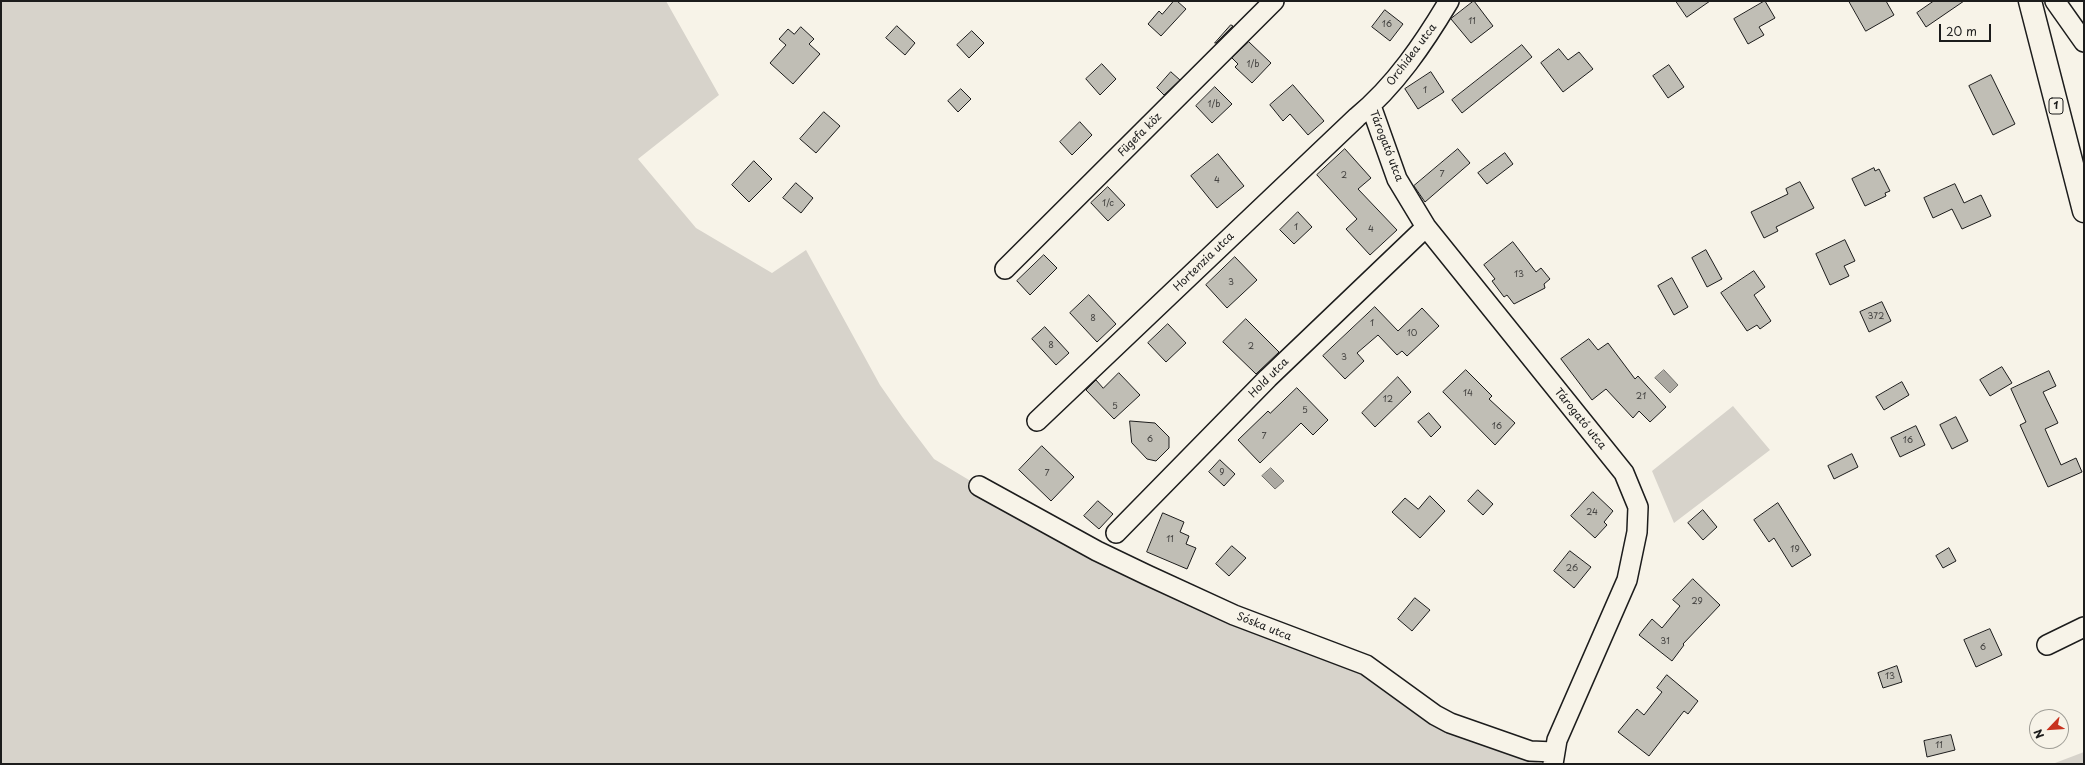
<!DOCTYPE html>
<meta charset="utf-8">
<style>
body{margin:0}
#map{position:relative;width:2085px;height:765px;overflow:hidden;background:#f7f3e8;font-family:"Playpen Sans",sans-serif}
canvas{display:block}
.frame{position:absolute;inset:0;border:2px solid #1c1c1c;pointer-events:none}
.north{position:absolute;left:2029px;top:709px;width:40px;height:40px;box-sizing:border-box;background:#f7f3e8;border:1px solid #9f9d96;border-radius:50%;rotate:245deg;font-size:11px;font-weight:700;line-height:16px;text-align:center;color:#1c1c1c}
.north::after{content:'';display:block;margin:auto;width:14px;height:18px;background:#c8321e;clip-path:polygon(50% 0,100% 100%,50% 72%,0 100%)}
.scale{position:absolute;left:1939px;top:24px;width:52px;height:18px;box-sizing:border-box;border:2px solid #1c1c1c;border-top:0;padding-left:5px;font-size:12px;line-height:14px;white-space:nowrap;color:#1c1c1c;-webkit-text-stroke:3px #f7f3e8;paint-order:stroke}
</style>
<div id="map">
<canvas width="2085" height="765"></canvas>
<div class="frame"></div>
<div class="north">N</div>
<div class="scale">20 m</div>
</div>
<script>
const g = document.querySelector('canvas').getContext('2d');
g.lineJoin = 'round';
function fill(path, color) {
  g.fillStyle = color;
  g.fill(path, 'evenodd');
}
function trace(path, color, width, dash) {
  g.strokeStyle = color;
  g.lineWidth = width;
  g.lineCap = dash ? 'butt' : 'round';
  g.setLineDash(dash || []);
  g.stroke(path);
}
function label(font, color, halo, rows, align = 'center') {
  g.font = font + ' "Playpen Sans",sans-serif';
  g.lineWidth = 3;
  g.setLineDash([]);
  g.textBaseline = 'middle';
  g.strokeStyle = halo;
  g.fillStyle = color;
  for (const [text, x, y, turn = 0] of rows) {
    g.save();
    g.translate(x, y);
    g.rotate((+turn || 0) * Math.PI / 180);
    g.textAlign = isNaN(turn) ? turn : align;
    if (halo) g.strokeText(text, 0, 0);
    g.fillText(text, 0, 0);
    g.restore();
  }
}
const green = new Path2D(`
 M1,1H666L719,95L638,159L696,228L772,273L806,250L880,385L903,418L934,459L979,486L1378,678L1432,720L1541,764H1Z
 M1733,406L1770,450L1674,523L1652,471Z
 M2084,752V764H2043L2055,763Z`);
const water = new Path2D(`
 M1664,370L1678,385L1670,393L1655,378Z
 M1271,468L1284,481L1275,489L1262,476Z`);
const building = new Path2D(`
 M1174,1H1177L1186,9L1161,36L1148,24L1159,11L1162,14Z
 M1474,1L1493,26L1471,43L1451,19Z
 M1676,1H1710L1687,17Z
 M1765,1L1775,18L1759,27L1764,35L1748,44L1734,19Z
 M1849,1H1886L1894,15L1866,31Z
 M1934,1H1964L1926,27L1917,13Z
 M1385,10L1403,24L1390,41L1372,27Z
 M1231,25L1233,26L1216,43H1215Z
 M897,26L915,43L905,55L886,38Z
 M801,27L814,39L809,44L820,54L793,84L770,63L786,45L779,39L788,29L794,34Z
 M972,31L984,43L969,58L957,45Z
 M1249,42L1271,63L1252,83L1235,67L1238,64L1232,58Z
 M1522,45L1532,57L1462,113L1452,100Z
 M1559,49L1568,60L1579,52L1593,69L1563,92L1541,63Z
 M1102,64L1116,79L1100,95L1086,79Z
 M1669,65L1684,87L1668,98L1653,76Z
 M1171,72L1180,80L1164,95L1157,88Z
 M1431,72L1444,92L1418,109L1405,89Z
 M1991,75L2015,124L1993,135L1969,86Z
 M1293,85L1324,121L1308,135L1290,114L1283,121L1270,105Z
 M1215,87L1232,104L1212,123L1196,106Z
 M961,89L971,99L958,112L948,101Z
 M824,112L840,126L816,153L800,139Z
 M1080,122L1092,135L1072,155L1060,142Z
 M1345,149L1371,178L1358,189L1397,230L1370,255L1346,229L1357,219L1317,175Z
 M1458,149L1470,163L1425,202L1414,186Z
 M1505,153L1513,164L1487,184L1478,173Z
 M1218,154L1244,186L1217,208L1191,176Z
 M754,161L772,179L749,202L732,185Z
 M1874,168L1875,171L1879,169L1890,191L1885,193L1886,196L1865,206L1852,179Z
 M1800,182L1814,208L1776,227L1778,231L1764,238L1751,212L1788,194L1786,189Z
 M796,183L813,198L801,213L783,198Z
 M1955,184L1964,203L1981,195L1991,216L1962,229L1952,209L1933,218L1924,198Z
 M1108,187L1125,205L1108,221L1091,203Z
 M1298,212L1312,227L1294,244L1280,230Z
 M1845,240L1855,261L1844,266L1849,276L1830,285L1816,254Z
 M1513,242L1536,272L1541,268L1550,279L1544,284L1545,288L1514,304L1507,295L1504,297L1492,281L1495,279L1484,265Z
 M1706,250L1722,279L1707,287L1692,258Z
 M1044,255L1057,268L1030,295L1017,281Z
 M1235,257L1257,280L1227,308L1206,285Z
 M1754,271L1765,287L1754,295L1771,321L1760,329L1757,325L1747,331L1721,293Z
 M1672,278L1688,307L1674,315L1658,286Z
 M1089,295L1116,324L1097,342L1070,313Z
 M1882,302L1891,321L1869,332L1860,312Z
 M1375,307L1398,331L1422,308L1439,326L1407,356L1402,351L1397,355L1378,335L1357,353L1364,361L1345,379L1323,356Z
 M1246,319L1279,352L1256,374L1223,342Z
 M1168,324L1186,343L1166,362L1148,343Z
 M1045,327L1069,353L1056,365L1032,339Z
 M1589,339L1598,350L1608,343L1635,379L1638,376L1666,407L1650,422L1639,411L1633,418L1606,389L1592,400L1561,359Z
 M2002,367L2012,383L1990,396L1980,380Z
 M1466,370L1492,396L1489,399L1515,423L1495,445L1443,392Z
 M2049,371L2056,386L2043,392L2058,423L2045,429L2061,465L2076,458L2082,472L2048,487L2020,425L2026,422L2011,389Z
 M1119,373L1140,395L1114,419L1086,390L1096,380L1103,388Z
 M1398,377L1411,392L1375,427L1362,413Z
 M1902,382L1909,395L1884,410L1876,397Z
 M1297,388L1328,420L1313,435L1301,423L1260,463L1238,440L1268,411L1270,413Z
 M1429,413L1441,427L1431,437L1418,422Z
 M1956,417L1968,441L1952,449L1940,425Z
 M1130,421L1155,423L1169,437V448L1156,461L1147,459L1132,443Z
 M1916,426L1925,445L1900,457L1891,438Z
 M1042,446L1074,477L1051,501L1019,470Z
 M1852,454L1858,467L1834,479L1828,466Z
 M1220,460L1235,474L1224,486L1209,472Z
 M1478,490L1493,504L1483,515L1468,501Z
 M1593,492L1613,511L1604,522L1607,525L1595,538L1571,516Z
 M1430,496L1445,511L1420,538L1392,512L1405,498L1418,509Z
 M1098,501L1113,514L1099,529L1084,516Z
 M1778,503L1811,555L1792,567L1774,538L1769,542L1754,520Z
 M1703,510L1717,527L1703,540L1688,523Z
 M1163,513L1184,522L1180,532L1189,536L1186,544L1196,548L1187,569L1147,552Z
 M1232,546L1246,558L1229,576L1216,564Z
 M1949,548L1956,561L1943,568L1936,556Z
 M1570,551L1591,567L1574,588L1554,571Z
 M1693,579L1720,605L1683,644L1684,645L1672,661L1639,635L1652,619L1662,628L1680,606L1673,600Z
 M1415,598L1430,610L1412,631L1398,619Z
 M1990,629L2002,655L1976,667L1964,640Z
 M1897,666L1902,682L1883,688L1878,673Z
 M1667,675L1698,701L1688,714L1684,711L1649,756L1618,732L1637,709L1644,715L1662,692L1657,688Z
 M1951,735L1955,750L1927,757L1924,741Z`);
const street = new Path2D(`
 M2055,1L2084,42
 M1371,106L1397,179L1426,227L1624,473L1638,507L1637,532L1627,580L1557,740L1553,764
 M1005,269L1274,1
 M1037,421L1357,117C1395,86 1424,43 1449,1
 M979,486L1097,551L1147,575L1234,615L1366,665L1435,715L1450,723L1530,751L1554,752
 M1116,533L1268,378L1426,227
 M2047,645L2084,627`);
const primary = new Path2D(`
 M2030,1L2084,211`);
const numberNames = [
 ["11",1472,22],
 ["16",1387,25],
 ["1/b",1253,65],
 ["1",1425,91],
 ["1/b",1214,105],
 ["7",1442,175],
 ["2",1344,176],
 ["4",1217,181],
 ["1/c",1108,204],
 ["1",1296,228],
 ["4",1371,230],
 ["13",1519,275],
 ["3",1231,283],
 ["372",1876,317],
 ["8",1093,319],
 ["1",1372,324],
 ["10",1412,334],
 ["8",1051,346],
 ["2",1251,347],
 ["3",1344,358],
 ["14",1468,394],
 ["21",1641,397],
 ["12",1388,400],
 ["5",1115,407],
 ["5",1305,411],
 ["16",1497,427],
 ["7",1264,437],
 ["6",1150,440],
 ["16",1908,441],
 ["9",1222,473],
 ["7",1047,474],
 ["24",1592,513],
 ["11",1170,540],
 ["19",1795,550],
 ["26",1572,569],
 ["29",1697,602],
 ["31",1665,642],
 ["6",1983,648],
 ["13",1890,677],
 ["11",1939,746]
];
const shields = [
 [2056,106,14]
];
const shieldNames = [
 ["1",2056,106]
];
const streetNames = [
 ["Orchidea utca",1412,55,-53],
 ["Fügefa köz",1140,135,-45],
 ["Tárogató utca",1386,146,69],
 ["Hortenzia utca",1204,262,-44],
 ["Hold utca",1269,378,-45],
 ["Tárogató utca",1580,419,51],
 ["Sóska utca",1264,627,22]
];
fill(green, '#d7d3cb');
fill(water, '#aca9a2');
trace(water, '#72716c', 1);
fill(building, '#c0beb5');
trace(building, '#1c1c1c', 1);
trace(street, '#1c1c1c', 22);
trace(primary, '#1c1c1c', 25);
trace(street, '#f7f3e8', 19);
trace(primary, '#f7f3e8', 22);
label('9px', '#454442', null, numberNames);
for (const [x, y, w] of shields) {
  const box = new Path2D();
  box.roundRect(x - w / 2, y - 8, w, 16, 3);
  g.fillStyle = '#f7f3e8';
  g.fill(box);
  trace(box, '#1c1c1c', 1);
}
label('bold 10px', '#1c1c1c', null, shieldNames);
label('11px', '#1c1c1c', '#f7f3e8', streetNames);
</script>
